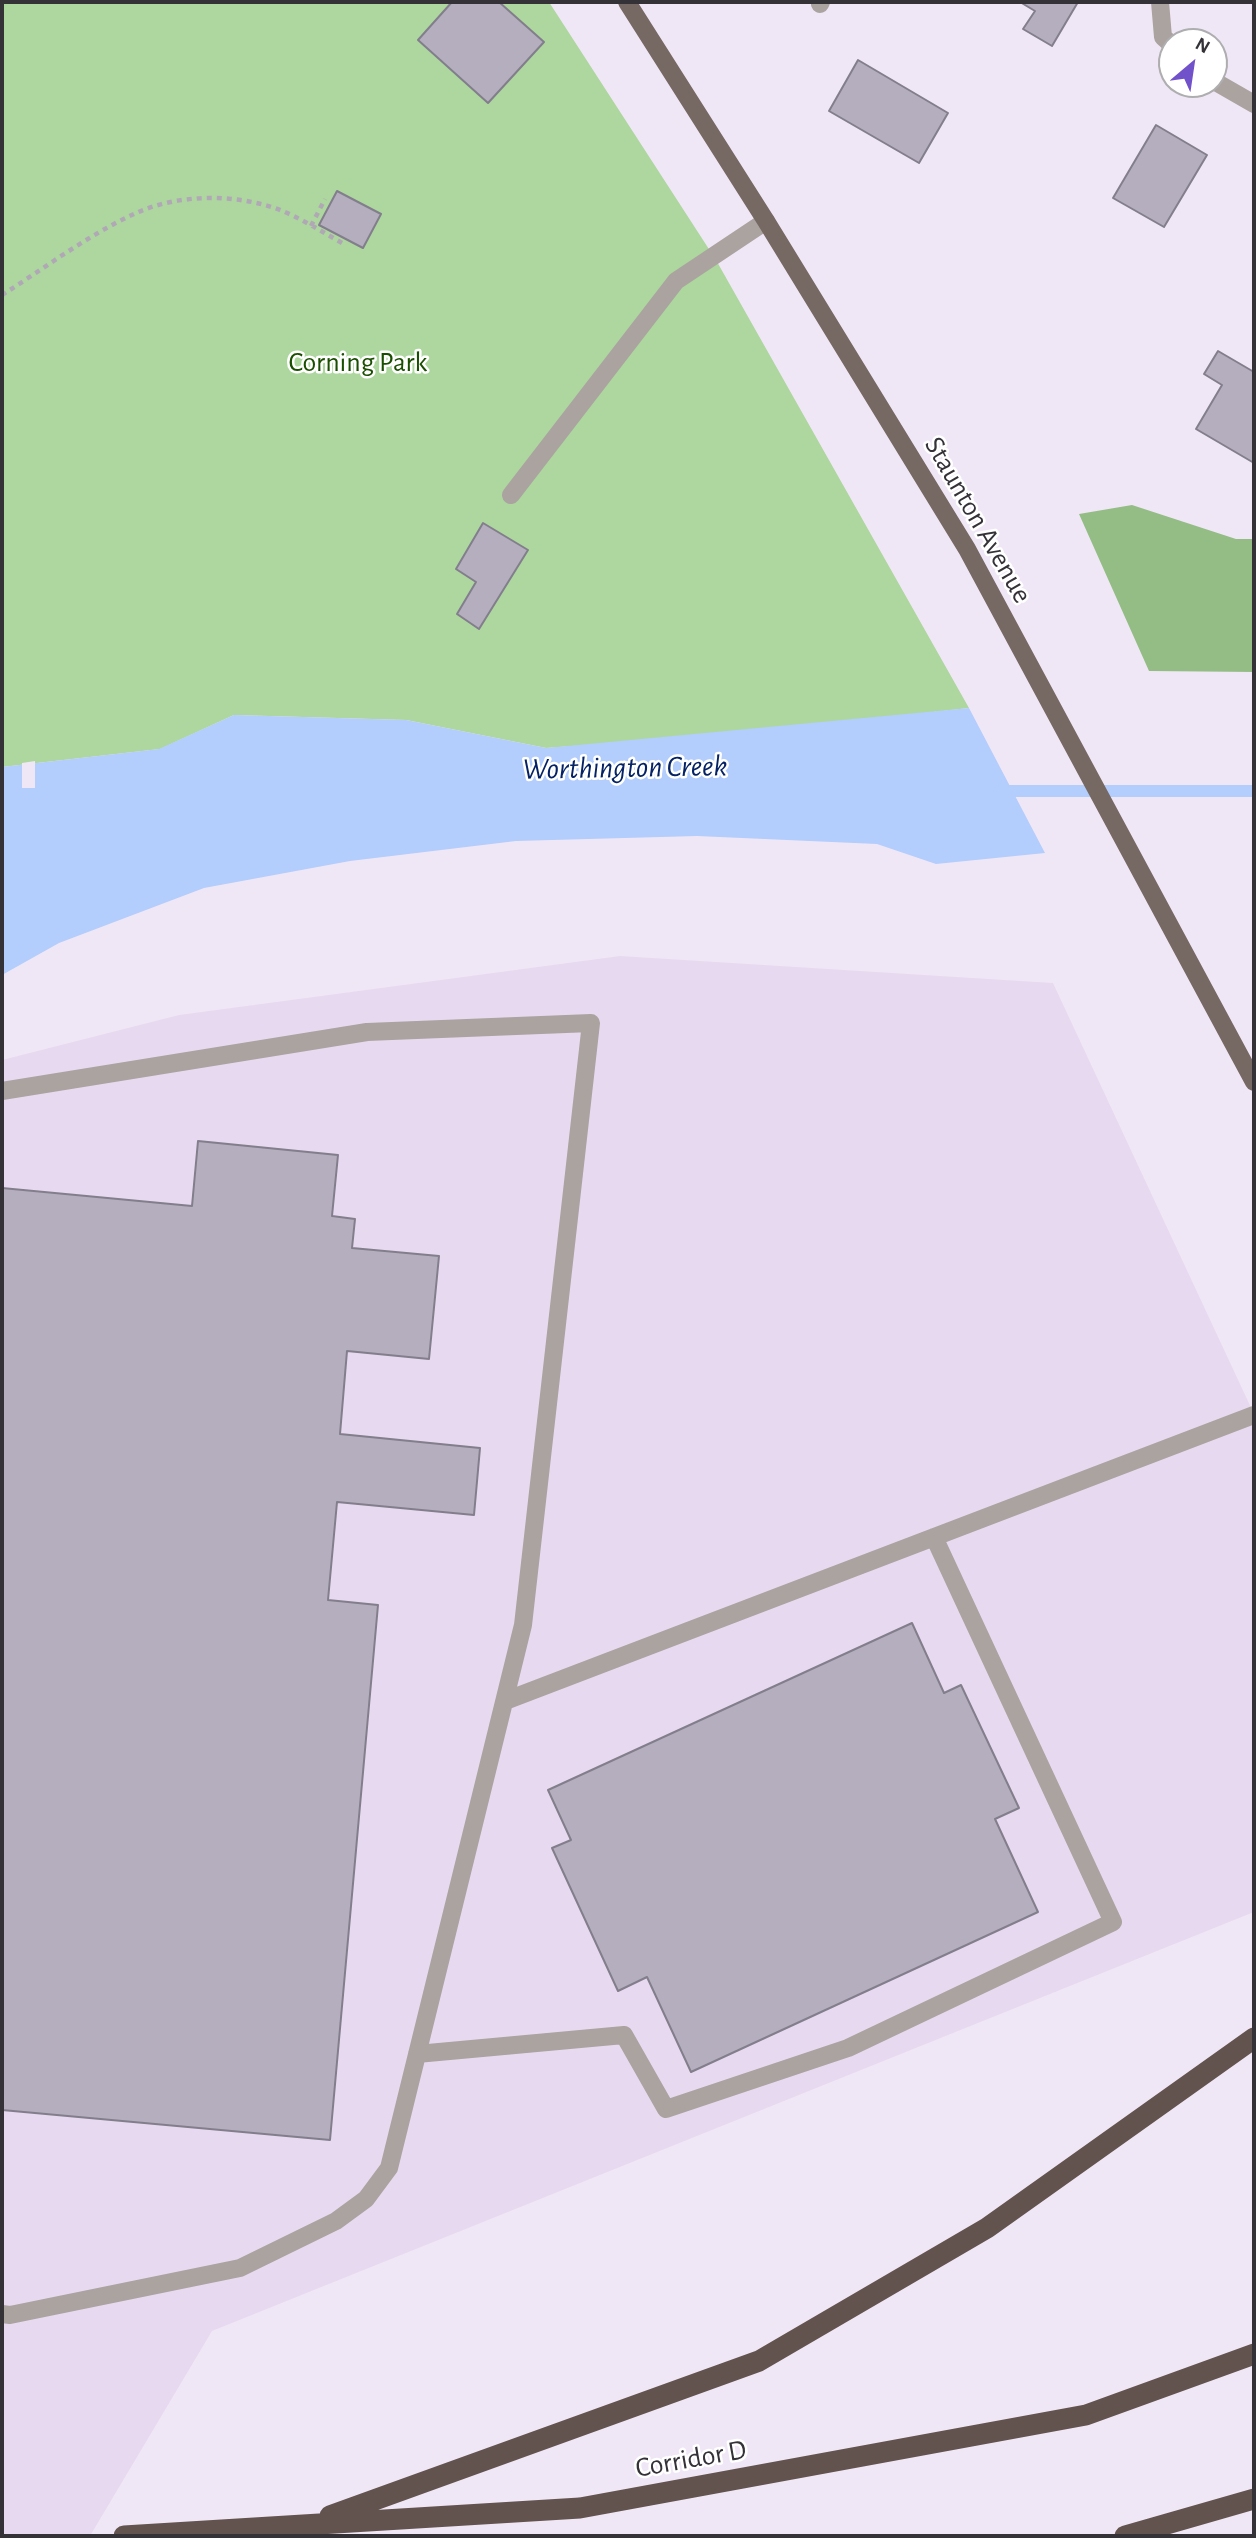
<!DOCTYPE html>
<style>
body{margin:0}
#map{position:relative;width:1256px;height:2538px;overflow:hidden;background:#f0e7f6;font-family:"Alegreya Sans",sans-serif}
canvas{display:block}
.frame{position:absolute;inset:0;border:4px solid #343137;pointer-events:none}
.north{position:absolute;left:1158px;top:28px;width:70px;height:70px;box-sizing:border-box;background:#fff;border:2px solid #aeadaf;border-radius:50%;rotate:29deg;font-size:19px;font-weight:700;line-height:28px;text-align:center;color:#343137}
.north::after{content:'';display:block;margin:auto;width:24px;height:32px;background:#7252cb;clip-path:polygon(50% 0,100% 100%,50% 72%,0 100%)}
</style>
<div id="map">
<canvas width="1256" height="2538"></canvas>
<div class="frame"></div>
<div class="north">N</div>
</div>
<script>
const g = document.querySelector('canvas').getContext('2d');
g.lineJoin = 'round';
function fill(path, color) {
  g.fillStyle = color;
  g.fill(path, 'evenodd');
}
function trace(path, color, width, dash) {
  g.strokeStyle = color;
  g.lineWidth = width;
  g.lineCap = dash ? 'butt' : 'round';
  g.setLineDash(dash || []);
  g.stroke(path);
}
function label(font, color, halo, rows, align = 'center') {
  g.font = font + ' "Alegreya Sans",sans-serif';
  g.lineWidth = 5;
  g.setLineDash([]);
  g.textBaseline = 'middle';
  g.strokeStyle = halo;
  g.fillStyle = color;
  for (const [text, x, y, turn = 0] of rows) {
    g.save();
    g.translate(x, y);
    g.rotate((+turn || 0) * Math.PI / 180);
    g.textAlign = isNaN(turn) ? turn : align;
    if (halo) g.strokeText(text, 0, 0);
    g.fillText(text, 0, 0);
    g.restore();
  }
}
const built = new Path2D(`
 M620,956L1053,983L1254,1414V1912L212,2331L90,2536H2V1060L179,1015Z`);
const green = new Path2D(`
 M2,2H549L716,260L969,708L748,733L546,748L406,720L234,715L160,749L2,767Z`);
const forest = new Path2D(`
 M1132,505L1236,539H1254V672L1149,671L1079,514Z`);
const water = new Path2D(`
 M969,708L1045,853L936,864L877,844L697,836L516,841L350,861L204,888L59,943L2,975V767L159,749L234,715L406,720L546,748Z`);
const pier = new Path2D(`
 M35,761V788H22V763Z`);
const stream = new Path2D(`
 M999,791H1254`);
const building = new Path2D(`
 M452,2H499L544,42L488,103L418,40Z
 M1020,2H1078L1052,46L1023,29L1035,11Z
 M858,60L948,113L919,163L829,111Z
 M1156,125L1207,155L1164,227L1113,198Z
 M337,191L381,214L363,248L319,225Z
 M1218,351L1254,372V463L1196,429L1222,385L1204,374Z
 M483,523L528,550L479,629L457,614L476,582L456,569Z
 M198,1141L338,1155L332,1216L355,1219L352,1248L439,1256L429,1359L347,1351L340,1434L480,1448L474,1515L337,1502L328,1600L378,1605L330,2140L2,2110V1188L192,1206Z
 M912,1623L944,1693L961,1685L1019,1808L995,1819L1038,1912L691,2072L647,1977L618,1991L552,1848L571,1840L548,1790Z`);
const path = new Path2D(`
 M311,226L325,199
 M2,295C43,269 90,234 134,214C178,193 240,193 285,212C305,221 323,232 342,243`);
const service = new Path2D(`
 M1160,2L1163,37L1172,45
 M1214,81L1254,104
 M511,495L676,281L766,221
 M2,1091L367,1032L591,1023L523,1625L389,2168L366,2199L336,2221L240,2268L10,2315L2,2314
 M505,1701L1254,1415
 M417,2054L624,2035L666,2109L848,2048L1113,1922L934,1537`);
const minor = new Path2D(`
 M820,4L821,2`);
const primary = new Path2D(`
 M627,2L766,221L967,549L1254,1082`);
const motorway = new Path2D(`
 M330,2516L759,2361L987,2228L1254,2038
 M124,2536L580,2508L1086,2415L1254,2354
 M1125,2536L1254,2499`);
const parkNames = [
 ["Corning Park",358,363]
];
const streetNames = [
 ["Staunton Avenue",978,520,60],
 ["Corridor D",691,2459,-10]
];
const waterNames = [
 ["Worthington Creek",625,768,-1]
];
fill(built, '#e7daf0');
fill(green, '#add79f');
fill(forest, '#94bd86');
fill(water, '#b3cdfc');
fill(pier, '#f0e7f6');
trace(stream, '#b3cdfc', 12);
fill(building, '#b4aebe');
trace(building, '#837e8c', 2);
trace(path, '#b0a9b5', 4.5, [5, 5]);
trace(service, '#aba3a0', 18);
trace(minor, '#aba3a0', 18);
trace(primary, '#766863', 18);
trace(motorway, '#63534e', 21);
label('28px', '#1a4f00', '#fff', parkNames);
label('28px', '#343137', '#fff', streetNames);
label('italic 30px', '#052364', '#fff', waterNames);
</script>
